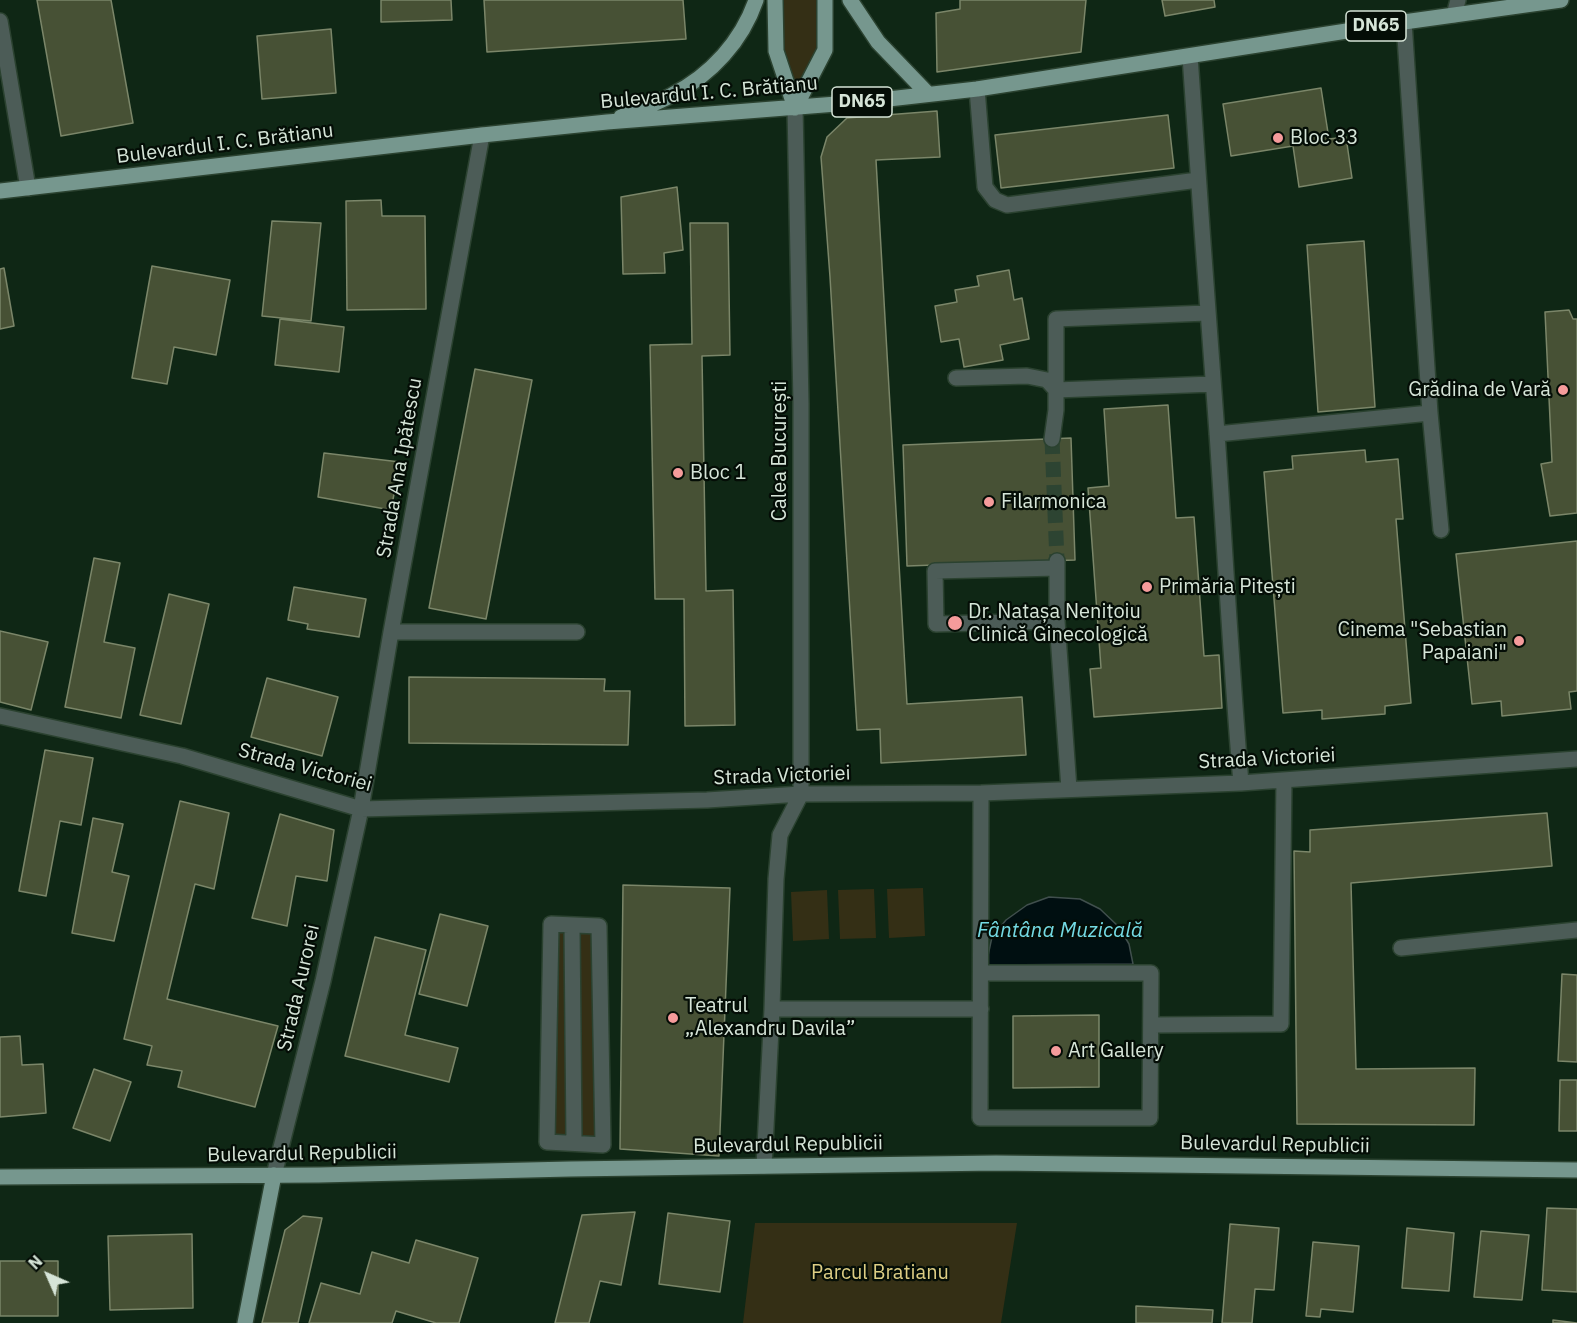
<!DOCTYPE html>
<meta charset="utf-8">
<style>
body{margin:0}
#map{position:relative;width:1577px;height:1323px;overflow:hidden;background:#0f2715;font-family:"IBM Plex Sans",sans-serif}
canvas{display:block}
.north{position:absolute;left:18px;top:1245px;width:60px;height:60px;-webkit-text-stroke:4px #040d06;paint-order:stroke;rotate:315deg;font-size:16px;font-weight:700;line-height:24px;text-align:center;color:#d6e5d8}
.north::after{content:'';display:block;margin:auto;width:21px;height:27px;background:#d6e5d8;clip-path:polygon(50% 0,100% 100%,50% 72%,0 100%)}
</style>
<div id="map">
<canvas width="1577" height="1323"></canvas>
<div class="north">N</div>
</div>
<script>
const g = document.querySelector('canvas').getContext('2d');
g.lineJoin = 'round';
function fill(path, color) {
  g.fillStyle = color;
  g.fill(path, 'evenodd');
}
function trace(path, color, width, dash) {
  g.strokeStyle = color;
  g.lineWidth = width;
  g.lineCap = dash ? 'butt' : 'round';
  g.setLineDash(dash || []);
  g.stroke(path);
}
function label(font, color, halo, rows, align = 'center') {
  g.font = font + ' "IBM Plex Sans",sans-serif';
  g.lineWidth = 4.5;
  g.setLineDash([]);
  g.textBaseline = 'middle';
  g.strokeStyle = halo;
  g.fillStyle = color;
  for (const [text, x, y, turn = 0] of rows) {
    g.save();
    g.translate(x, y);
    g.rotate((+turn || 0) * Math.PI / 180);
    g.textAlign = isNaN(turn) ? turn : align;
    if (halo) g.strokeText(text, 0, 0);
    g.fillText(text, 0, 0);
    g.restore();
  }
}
const green = new Path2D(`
 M775,0H825V50L795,108L776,51Z
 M923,888L925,936L889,938L887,889Z
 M874,889L876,938L840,939L838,890Z
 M827,890L829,939L793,941L791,892Z
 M554,928L569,929L571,1140L550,1139Z
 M595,928L599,1141L578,1140L575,929Z
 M755,1223H1017L1001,1323H743Z`);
const water = new Path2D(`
 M1049,897L1080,899L1100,909L1119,927L1129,944L1133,964L986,965L992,937L1006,920L1027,905Z`);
const building = new Path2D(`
 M37,0H111L133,123L61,136Z
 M381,0H451L452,20L381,22Z
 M484,0H683L686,39L487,52Z
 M960,0H1086L1081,52L937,72L936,13L960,9Z
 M1162,0H1214L1215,7L1165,16Z
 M331,29L336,93L262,99L257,36Z
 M1321,88L1329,139L1346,137L1352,178L1299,187L1293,146L1231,156L1223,104Z
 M937,111L940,157L876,160L907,704L1022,697L1026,755L881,763L880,729L857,730L830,277L821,157L827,137L847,118Z
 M1168,115L1174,168L1001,188L995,135Z
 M677,187L683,250L664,253L665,273L623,274L621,197Z
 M381,200L382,216H425L426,309L347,310L346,201Z
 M272,221L321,223L311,321L262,316Z
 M690,223H728L730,355L702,356L706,591L733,590L735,725L685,726L684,599H655L650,345L692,344Z
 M1364,241L1375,407L1318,412L1307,245Z
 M152,266L230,280L216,355L174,347L167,384L132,378Z
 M4,268L14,326L0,329V269Z
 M1009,270L1014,300L1022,298L1029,339L1000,345L1003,360L964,367L959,339L941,342L935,306L957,302L955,290L979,286L977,276Z
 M1569,310L1573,319H1577V513L1550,516L1541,464L1552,462L1545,312Z
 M280,319L344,327L339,372L275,365Z
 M475,369L532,380L486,619L429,608Z
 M1168,405L1176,518L1194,517L1204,656L1219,655L1222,708L1094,717L1090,669L1101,668L1088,488L1109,486L1104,409Z
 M1071,438L1075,560L907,566L903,445Z
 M1365,450L1366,462L1398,459L1403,519H1396L1411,703L1385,706V714L1322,719V710L1283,713L1264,472L1293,469L1292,456Z
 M324,453L400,462L391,510L318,497Z
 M1577,541V691L1569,692L1571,709L1502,716L1501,701L1472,704L1456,554Z
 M94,558L120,563L104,642L135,648L121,718L65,707Z
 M294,587L366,599L359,637L307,629L308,624L288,620Z
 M169,594L209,604L181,724L140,715Z
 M0,631L48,642L31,710L0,702Z
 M409,677L605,679L604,691H630L628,745L409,743Z
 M267,678L338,697L322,756L251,737Z
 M45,750L93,758L81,825L60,821L46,896L19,891Z
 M180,801L229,813L214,889L195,884L167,999L278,1026L255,1107L178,1087L182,1071L147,1065L152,1046L124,1039Z
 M1547,813L1552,866L1351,883L1356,1069L1475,1068L1474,1125L1297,1124L1294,851L1310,852V830Z
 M280,814L334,830L327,881L296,876L287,926L252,918Z
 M93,818L123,824L112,872L129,876L114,941L72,933Z
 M623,885L730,888L719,1156L620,1149Z
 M440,914L488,926L467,1006L419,994Z
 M375,937L426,950L405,1035L458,1048L449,1082L345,1056Z
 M1562,974L1577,975V1062L1558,1061Z
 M1099,1015V1087L1013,1088V1016Z
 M20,1036L22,1065L43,1064L46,1113L0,1117V1037Z
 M94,1069L131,1082L110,1141L73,1128Z
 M1560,1080H1577V1131H1559Z
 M1547,1208L1577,1209V1292L1542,1290Z
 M635,1212L621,1285L600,1281L589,1323H555L582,1215Z
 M668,1213L730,1221L720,1292L659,1284Z
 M303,1216L322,1218L298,1323H262L285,1230Z
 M1230,1224L1279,1228L1274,1290L1255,1289L1252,1323H1222Z
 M1407,1228L1454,1233L1449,1291L1402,1288Z
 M1481,1231L1529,1235L1522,1300L1474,1297Z
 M192,1234L193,1308L110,1310L108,1236Z
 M416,1240L478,1258L459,1323H436L396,1311L392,1323H309L321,1283L360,1294L372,1252L409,1263Z
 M1313,1242L1359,1246L1353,1312L1321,1309L1320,1317L1306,1316Z
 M0,1261H58V1316H0Z
 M1136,1306L1213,1310L1212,1323H1136Z
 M1553,1320L1577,1323H1553Z`);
const minorTunnel = new Path2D(`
 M1052,439L1057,561`);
const minor = new Path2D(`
 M1454,15L1458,0
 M0,21L28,188
 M1190,56C1198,182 1208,307 1217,433C1225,550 1231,666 1241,783
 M977,89L985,187L995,200L1007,205L1198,180
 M956,378L1027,376L1047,380L1056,390
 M1056,390L1213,384
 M1430,413L1441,530
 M1217,434L1430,413L1404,22
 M1052,439L1056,410V319L1207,313
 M1057,561V621L1069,789
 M1057,568L935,571L936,624L1057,621
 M391,632H577
 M0,716L182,756L361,809L707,800L801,794L981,793L1241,783L1577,759
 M551,924L599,926L603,1145L547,1142Z
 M572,926L574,1143
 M1401,948L1577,930
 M981,973H1151L1150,1118H980L981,793
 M772,1009H981
 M1151,1025L1281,1024L1284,780
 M764,1166L772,1009L776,879L780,835L801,794V403L795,108
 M274,1175L323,981L361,809L391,632L482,135`);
const major = new Path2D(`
 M775,0L776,51L795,108
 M850,0L878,42L928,94
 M795,108L825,50V0
 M621,117C638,110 656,104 672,95C711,75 742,41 756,0
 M0,191L482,135L607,122L862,102L977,89L1404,22L1561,0
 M0,1177L319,1175L570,1169L996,1163L1577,1170
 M245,1323L274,1175`);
const markers = [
 [1278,138,6,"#f59b9b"],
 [1563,390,6,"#f59b9b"],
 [678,473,6,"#f59b9b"],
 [989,502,6,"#f59b9b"],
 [1147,587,6,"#f59b9b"],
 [955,623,8,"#f59b9b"],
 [1519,641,6,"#f59b9b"],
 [673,1018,6,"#f59b9b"],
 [1056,1051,6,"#f59b9b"]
];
const shields = [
 [1376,26,60],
 [862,102,60]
];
const shieldNames = [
 ["DN65",1376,26],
 ["DN65",862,102]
];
const streetNames = [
 ["Bulevardul I. C. Brătianu",709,93,-5],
 ["Bulevardul I. C. Brătianu",225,144,-7],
 ["Calea București",780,451,-90],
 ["Strada Ana Ipătescu",400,468,-80],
 ["Strada Victoriei",1267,759,-3],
 ["Strada Victoriei",305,768,15],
 ["Strada Victoriei",782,776,-2],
 ["Strada Aurorei",299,988,-77],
 ["Bulevardul Republicii",788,1145,-1],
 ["Bulevardul Republicii",1275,1145,1],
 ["Bulevardul Republicii",302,1154,-1]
];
const poiNames = [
 ["Bloc 33",1290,138],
 ["Grădina de Vară",1551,390,"right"],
 ["Bloc 1",690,473],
 ["Filarmonica",1001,502],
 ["Primăria Pitești",1159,587],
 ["Dr. Natașa Nenițoiu",968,612],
 ["Clinică Ginecologică",968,635],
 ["Cinema \"Sebastian",1507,630,"right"],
 ["Papaiani\"",1507,653,"right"],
 ["Teatrul",685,1006],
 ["„Alexandru Davila”",685,1029],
 ["Art Gallery",1068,1051]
];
const parkNames = [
 ["Parcul Bratianu",880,1273]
];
const waterNames = [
 ["Fântâna Muzicală",1060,931]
];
fill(green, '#342f15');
fill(water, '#000f11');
trace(water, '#404f4d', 1.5);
fill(building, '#475135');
trace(building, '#7b8669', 1.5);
trace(minorTunnel, '#2d4432', 15, [15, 8]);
trace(minor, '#2b4230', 18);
trace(major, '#2b4230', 18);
trace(minor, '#4c5c57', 15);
trace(major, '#76978e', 15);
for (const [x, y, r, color] of markers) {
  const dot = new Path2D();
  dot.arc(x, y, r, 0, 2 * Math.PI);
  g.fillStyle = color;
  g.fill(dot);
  trace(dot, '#040d06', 2);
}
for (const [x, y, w] of shields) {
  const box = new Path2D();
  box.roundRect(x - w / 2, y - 15, w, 30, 4.5);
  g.fillStyle = '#040d06';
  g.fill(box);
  trace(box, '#d6e5d8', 1.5);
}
label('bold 18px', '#d6e5d8', null, shieldNames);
label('20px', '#d6e5d8', '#040d06', streetNames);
label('20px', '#d6e5d8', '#040d06', poiNames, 'left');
label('20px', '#ddce84', '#040d06', parkNames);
label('italic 21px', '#74dae3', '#040d06', waterNames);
</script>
